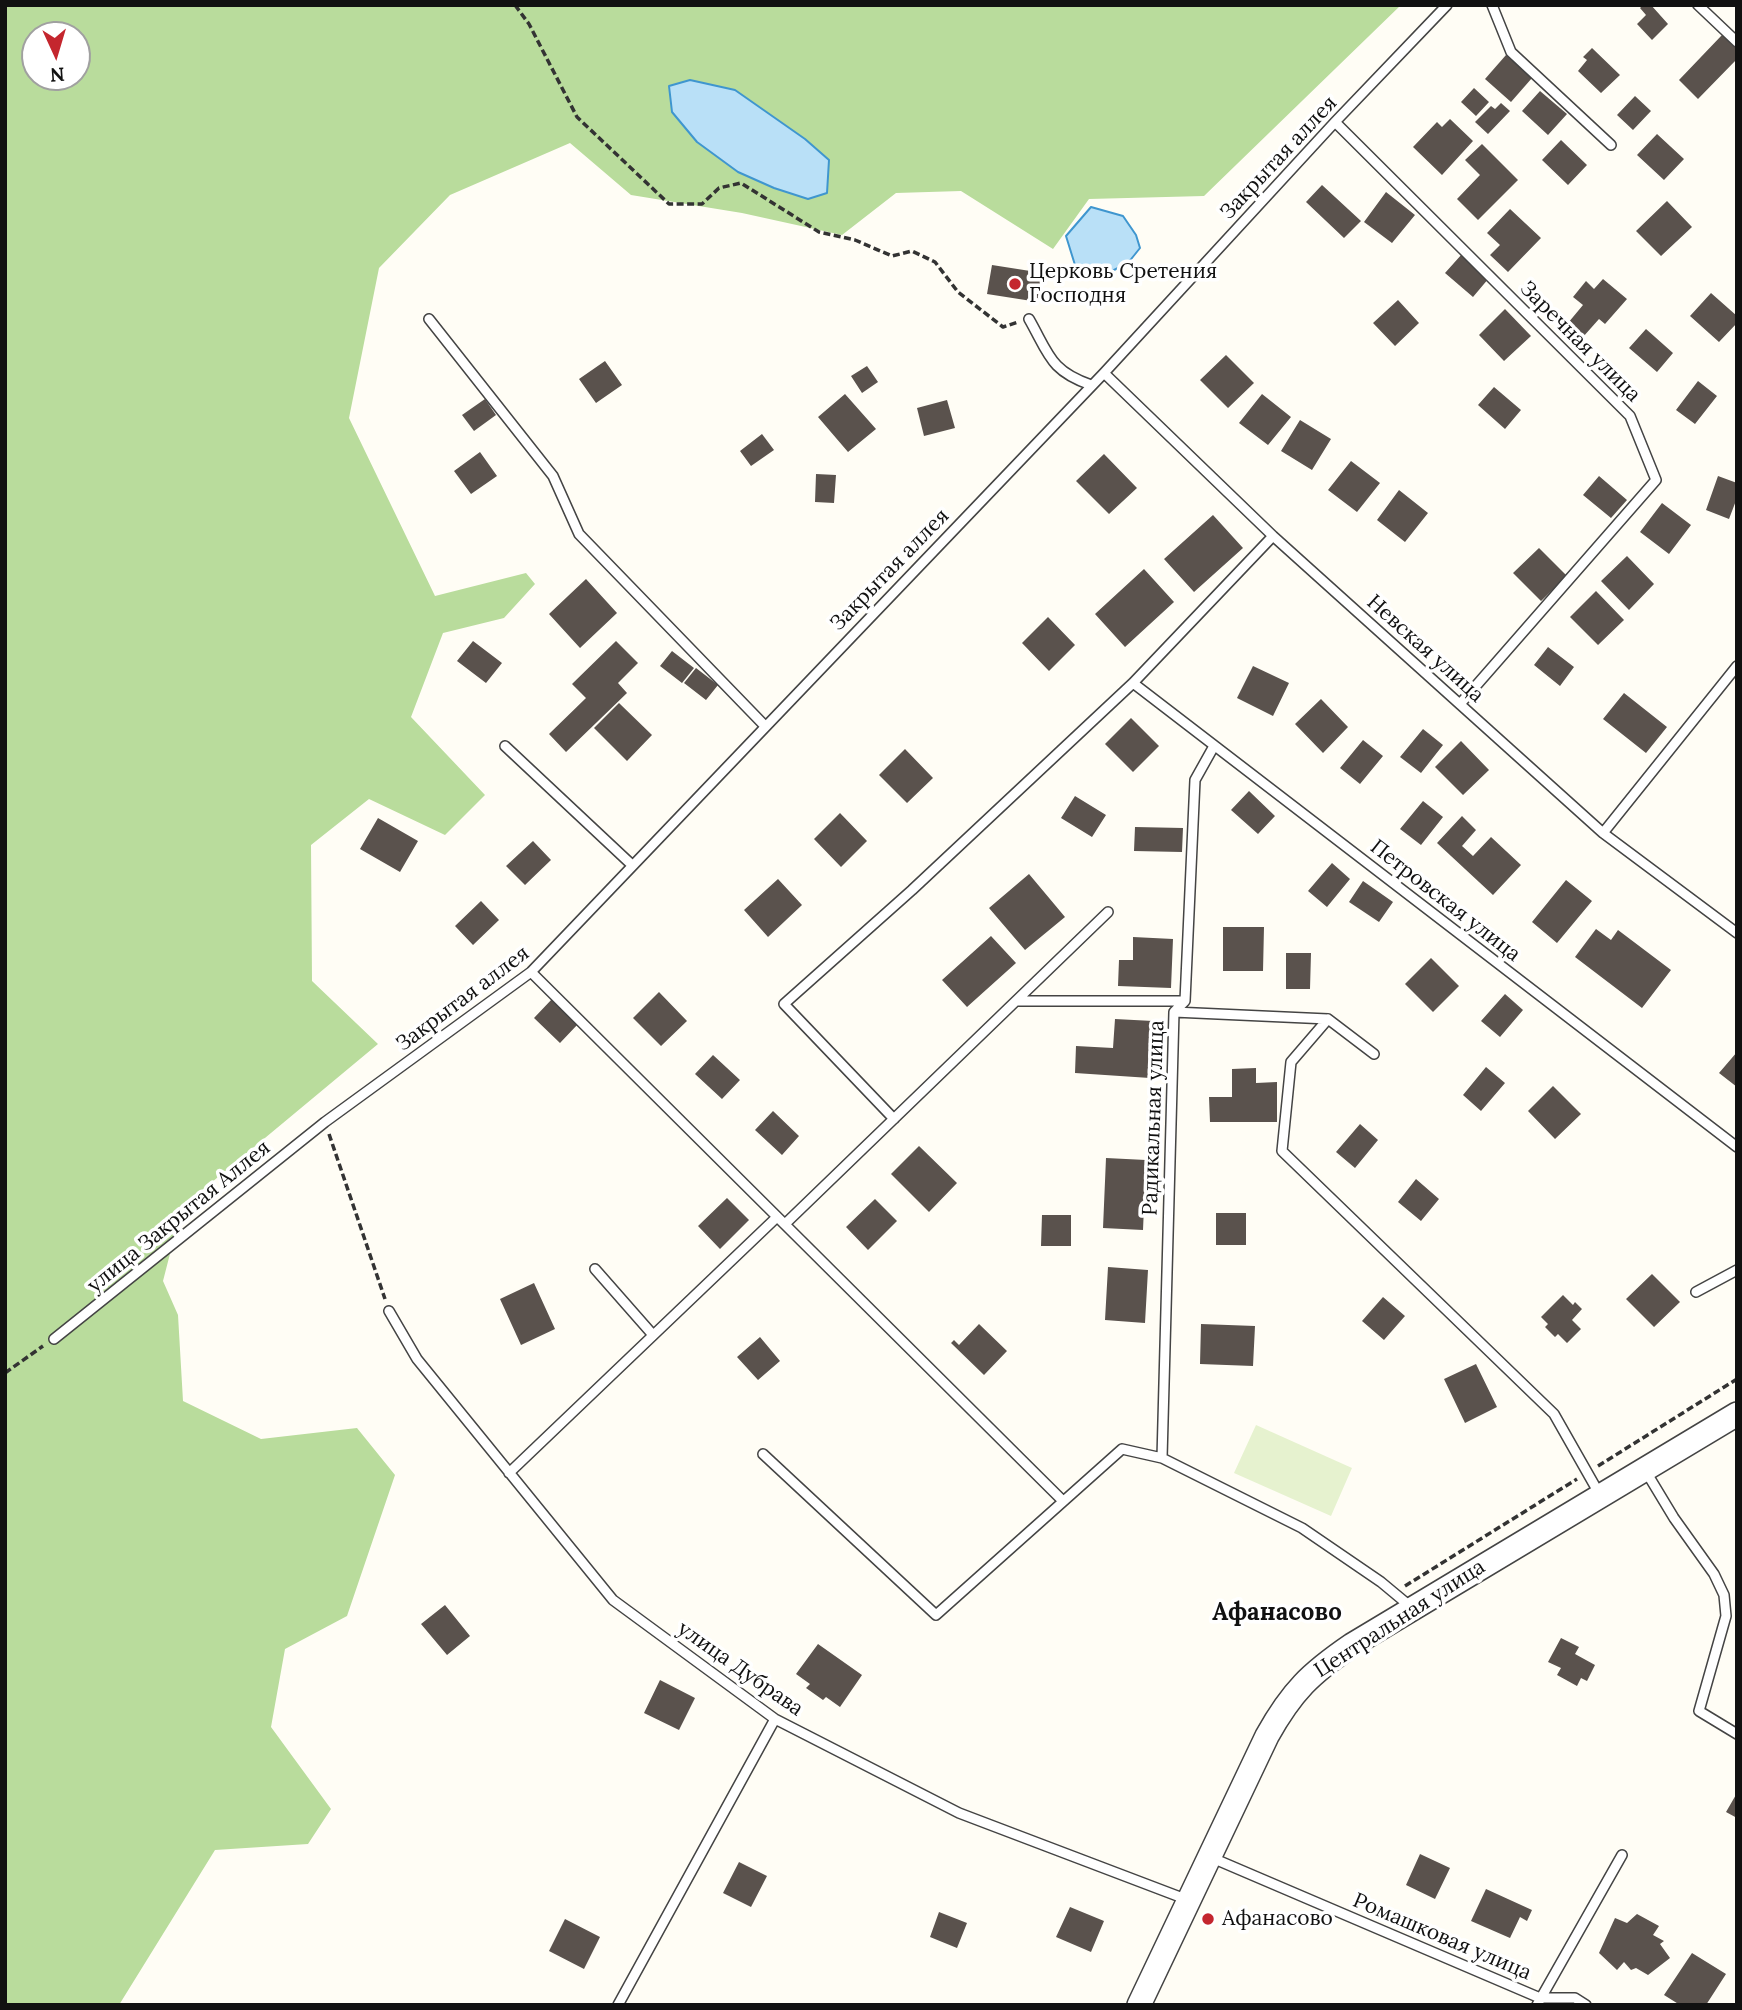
<!DOCTYPE html>
<meta charset="utf-8">
<style>
body{margin:0}
#map{position:relative;width:1742px;height:2010px;overflow:hidden;background:#fffdf5;font-family:Lora,serif}
canvas{display:block}
.frame{position:absolute;inset:0;border:7px solid #111;pointer-events:none}
.north{position:absolute;left:21px;top:21px;width:70px;height:70px;box-sizing:border-box;background:#fff;border:2px solid #a0a0a0;border-radius:50%;rotate:176deg;font-size:19px;font-weight:700;line-height:28px;text-align:center;color:#111}
.north::after{content:'';display:block;margin:auto;width:24px;height:32px;background:#c4262e;clip-path:polygon(50% 0,100% 100%,50% 72%,0 100%)}
</style>
<div id="map">
<canvas width="1742" height="2010"></canvas>
<div class="frame"></div>
<div class="north">N</div>
</div>
<script>
const g = document.querySelector('canvas').getContext('2d');
g.lineJoin = 'round';
function fill(path, color) {
  g.fillStyle = color;
  g.fill(path, 'evenodd');
}
function trace(path, color, width, dash) {
  g.strokeStyle = color;
  g.lineWidth = width;
  g.lineCap = dash ? 'butt' : 'round';
  g.setLineDash(dash || []);
  g.stroke(path);
}
function label(font, color, halo, rows, align = 'center') {
  g.font = font + ' Lora,serif';
  g.lineWidth = 7;
  g.setLineDash([]);
  g.textBaseline = 'middle';
  g.strokeStyle = halo;
  g.fillStyle = color;
  for (const [text, x, y, turn = 0] of rows) {
    g.save();
    g.translate(x, y);
    g.rotate((+turn || 0) * Math.PI / 180);
    g.textAlign = isNaN(turn) ? turn : align;
    if (halo) g.strokeText(text, 0, 0);
    g.fillText(text, 0, 0);
    g.restore();
  }
}
const forest = new Path2D(`
 M5,5H1401L1204,196L1089,199L1053,249L961,191L896,193L842,235L742,213L631,195L570,143L450,195L379,268L349,418L435,596L526,573L535,584L504,618L443,633L411,717L485,795L445,835L369,799L311,845L312,981L378,1044L182,1207L163,1281L178,1315L183,1401L261,1439L357,1428L395,1475L347,1616L285,1649L271,1727L331,1809L308,1844L215,1850L119,2005H5ZM35,35H77V77H35Z`);
const pitch = new Path2D(`
 M1256,1425L1352,1468L1331,1516L1234,1473Z`);
const water = new Path2D(`
 M690,80L735,90L805,139L829,160L827,193L808,199L774,188L738,172L697,142L672,112L669,86Z
 M1091,207L1123,216L1136,235L1140,248L1128,263L1100,277L1075,265L1066,236Z`);
const building = new Path2D(`
 M1643,5H1651L1668,24L1652,40L1637,24L1646,15L1640,8Z
 M1722,35L1737,49V59L1698,99L1679,80Z
 M1592,48L1620,75L1601,93L1578,71L1587,60L1583,57Z
 M1506,55L1532,78L1511,102L1485,79Z
 M1474,88L1489,102L1476,116L1461,102Z
 M1540,91L1567,114L1548,135L1522,111Z
 M1635,96L1651,111L1633,130L1617,115Z
 M1501,103L1510,111L1488,134L1475,122L1491,106L1495,109Z
 M1450,119L1473,141L1442,175L1413,147L1437,122L1442,127Z
 M1657,134L1684,159L1664,180L1637,155Z
 M1561,140L1587,165L1568,185L1542,160Z
 M1482,144L1518,180L1478,220L1457,199L1480,175L1465,160Z
 M1322,185L1361,221L1344,238L1306,202Z
 M1386,192L1415,215L1392,243L1364,222Z
 M1667,201L1692,227L1661,256L1636,231Z
 M1510,209L1541,238L1508,272L1490,255L1500,245L1487,233Z
 M1462,254L1489,278L1473,297L1445,273Z
 M992,265L1043,273L1038,302L987,294Z
 M1603,279L1627,299L1605,324L1599,319L1583,337L1568,323L1583,305L1573,297L1586,281L1594,289Z
 M1711,293L1737,316V323L1719,342L1690,316Z
 M1398,300L1419,323L1395,346L1373,323Z
 M1505,309L1531,336L1504,361L1479,335Z
 M1646,329L1673,353L1657,372L1629,348Z
 M1226,355L1254,383L1228,408L1200,380Z
 M605,361L622,385L596,403L579,379Z
 M867,366L878,382L862,393L851,376Z
 M1698,381L1717,396L1695,424L1676,410Z
 M1494,387L1521,410L1505,429L1478,405Z
 M845,394L876,429L848,452L818,417Z
 M1262,394L1291,417L1268,445L1239,423Z
 M485,399L496,415L474,431L462,415Z
 M947,400L955,428L924,436L917,408Z
 M1300,420L1331,439L1312,470L1281,451Z
 M762,434L774,450L751,466L740,451Z
 M480,452L497,476L471,494L454,471Z
 M1104,454L1137,488L1109,514L1076,481Z
 M1351,461L1380,483L1357,512L1328,490Z
 M816,474L836,475L834,503L815,502Z
 M1599,476L1627,500L1611,518L1583,495Z
 M1718,476L1737,483V498L1729,519L1706,510Z
 M1399,490L1428,513L1405,542L1377,520Z
 M1662,503L1691,525L1669,554L1640,532Z
 M1213,515L1243,548L1194,592L1164,559Z
 M1539,548L1567,576L1541,601L1513,573Z
 M1627,556L1654,584L1629,610L1601,581Z
 M1144,569L1174,602L1125,647L1095,614Z
 M586,579L617,613L580,648L549,614Z
 M1596,591L1624,620L1598,645L1570,617Z
 M1048,617L1075,645L1049,671L1022,643Z
 M473,641L502,663L486,683L457,661Z
 M616,641L638,663L618,683L627,693L566,752L549,734L586,698L572,684Z
 M1548,647L1574,667L1560,686L1534,665Z
 M672,651L694,668L682,683L660,666Z
 M1253,666L1289,683L1273,716L1237,698Z
 M696,668L718,685L706,700L684,683Z
 M1624,693L1667,727L1646,753L1603,719Z
 M1321,699L1348,727L1323,753L1295,724Z
 M619,703L652,735L627,761L594,728Z
 M1131,718L1159,746L1133,772L1105,744Z
 M1423,729L1443,745L1421,773L1400,757Z
 M1363,740L1383,756L1360,784L1340,768Z
 M1461,741L1489,770L1463,795L1435,767Z
 M905,749L933,778L907,803L879,775Z
 M1249,791L1275,816L1258,834L1231,810Z
 M1075,796L1106,815L1092,837L1061,818Z
 M1423,801L1443,817L1421,845L1400,829Z
 M840,813L867,841L841,867L814,839Z
 M1462,816L1476,830L1462,846L1473,856L1491,837L1521,865L1493,895L1437,843Z
 M378,818L418,841L400,872L360,849Z
 M1135,827L1183,828L1182,852L1134,851Z
 M533,841L551,860L525,885L506,866Z
 M1332,863L1350,879L1327,907L1308,891Z
 M1029,874L1065,917L1025,950L989,908Z
 M778,879L802,905L768,937L744,910Z
 M1566,880L1592,901L1557,943L1532,922Z
 M1363,881L1393,902L1379,922L1349,902Z
 M481,901L499,920L473,945L455,926Z
 M1223,927H1264L1263,971H1223Z
 M1596,929L1611,940L1618,930L1671,970L1642,1008L1575,957Z
 M991,936L1016,963L967,1007L942,980Z
 M1133,937L1173,939L1171,988L1118,986L1119,960H1133Z
 M1286,953H1311L1310,989H1286Z
 M1431,958L1459,986L1433,1012L1405,984Z
 M659,992L687,1021L661,1046L633,1018Z
 M1505,994L1523,1010L1500,1037L1481,1021Z
 M552,999L578,1024L560,1043L534,1018Z
 M1115,1019L1153,1021L1150,1078L1075,1073L1076,1046L1113,1048Z
 M1737,1052V1087L1719,1073Z
 M713,1055L740,1080L722,1099L695,1074Z
 M1486,1067L1505,1083L1481,1111L1463,1095Z
 M1256,1068V1083L1277,1082V1122H1210L1209,1097H1232V1069Z
 M1553,1086L1581,1114L1555,1139L1528,1111Z
 M773,1111L799,1136L782,1155L755,1130Z
 M1360,1124L1378,1140L1355,1168L1336,1152Z
 M919,1146L957,1183L929,1212L891,1174Z
 M1106,1158L1146,1160L1143,1230L1103,1228Z
 M1416,1179L1439,1199L1421,1221L1398,1202Z
 M727,1198L749,1220L720,1249L698,1226Z
 M875,1199L897,1221L868,1250L846,1227Z
 M1216,1213H1246V1245H1216Z
 M1042,1215H1071V1246H1041Z
 M1108,1267L1148,1270L1145,1323L1105,1320Z
 M1652,1274L1680,1302L1654,1327L1626,1299Z
 M534,1283L555,1329L521,1345L500,1299Z
 M1563,1295L1573,1305L1575,1302L1582,1309L1572,1320L1581,1329L1567,1343L1558,1334L1555,1337L1545,1327L1548,1324L1541,1317Z
 M1383,1297L1405,1316L1384,1340L1362,1321Z
 M979,1324L1007,1351L984,1375L951,1343L954,1340L959,1345Z
 M1201,1324L1255,1326L1253,1366L1200,1364Z
 M760,1337L780,1361L758,1380L737,1357Z
 M1476,1364L1497,1407L1465,1423L1444,1379Z
 M445,1605L470,1636L447,1655L421,1624Z
 M1561,1638L1579,1647L1575,1654L1595,1665L1587,1681L1581,1678L1577,1686L1557,1675L1561,1668L1548,1662Z
 M818,1644L862,1675L840,1707L826,1697L823,1700L806,1688L810,1684L796,1674Z
 M660,1680L695,1698L679,1730L644,1713Z
 M1737,1793V1818L1726,1812Z
 M1420,1854L1450,1868L1435,1899L1406,1885Z
 M739,1862L767,1876L751,1907L723,1893Z
 M1486,1889L1532,1910L1527,1921L1520,1917L1510,1938L1471,1921Z
 M1070,1907L1104,1921L1091,1952L1056,1937Z
 M939,1912L967,1923L957,1948L930,1937Z
 M1637,1914L1659,1926L1653,1935L1664,1941L1660,1944L1670,1958L1648,1975L1636,1968L1631,1970L1624,1962L1617,1970L1599,1953L1615,1918L1627,1923Z
 M565,1919L600,1937L584,1969L549,1951Z
 M1692,1953L1726,1974L1706,2005H1680L1664,1995Z`);
const path = new Path2D(`
 M515,5L529,24L577,117L669,204H702L719,188L741,183L819,232L855,240L892,256L912,251L935,262L958,292L1003,327L1018,322
 M329,1134L385,1299
 M5,1373L43,1346
 M1598,1466L1737,1379
 M1405,1586L1577,1479`);
const service = new Path2D(`
 M1492,5L1511,52L1611,145
 M1698,5L1737,42
 M1335,122L1630,416L1656,480L1460,704
 M429,319L553,476L579,534L765,726
 M1029,319C1049,354 1050,371 1091,385
 M1104,373L1273,536L1603,833L1737,933
 M1133,683L1737,1147
 M505,746L632,865
 M1603,833L1737,666
 M531,972L1063,1501
 M1016,1001H1185
 M1174,1012L1328,1019
 M1374,1054L1328,1019L1291,1062L1282,1151L1554,1414L1600,1495
 M894,1119L784,1004L912,890L1133,683L1273,536
 M785,1224L1108,912
 M595,1269L653,1335
 M1696,1292L1737,1270
 M389,1311L417,1359L613,1600L775,1719L959,1813L1188,1900
 M54,1339L325,1122L531,972L1104,373L1335,122L1447,5
 M763,1454L936,1615L1122,1449L1162,1458L1302,1528L1381,1582L1411,1607
 M1162,1458L1174,1012L1185,1001L1195,780L1214,746
 M1645,1470L1674,1518L1714,1574L1724,1595L1726,1616L1699,1711L1737,1734
 M509,1473L777,1217
 M1210,1857L1540,1998H1575L1586,2005
 M618,2005L775,1719
 M1537,2005L1622,1855`);
const tertiary = new Path2D(`
 M1139,2005L1267,1736C1292,1691 1311,1673 1352,1645L1737,1414`);
const markers = [
 [1015,284,7,"#c4262e"],
 [1208,1919,7,"#c4262e"]
];
const streetNames = [
 ["Закрытая аллея",1279,158,-47],
 ["Заречная улица",1580,342,45],
 ["Закрытая аллея",890,570,-46],
 ["Невская улица",1425,649,42],
 ["Петровская улица",1445,901,38],
 ["Закрытая аллея",463,999,-37],
 ["Радикальная улица",1154,1118,-88],
 ["улица Закрытая Аллея",179,1217,-39],
 ["Центральная улица",1400,1619,-33],
 ["улица Дубрава",740,1669,35],
 ["Ромашковая улица",1442,1937,23]
];
const poiNames = [
 ["Церковь Сретения",1029,272],
 ["Господня",1029,296],
 ["Афанасово",1222,1919]
];
const quarterNames = [
 ["Афанасово",1277,1613]
];
fill(forest, '#b9dc9c');
fill(pitch, '#e6f2cf');
fill(water, '#b9e0f7');
trace(water, '#3f96cf', 2);
fill(building, '#5a524d');
trace(service, '#444', 12);
trace(tertiary, '#444', 26);
trace(path, '#333', 3.5, [7, 3.5]);
trace(service, '#fff', 9);
trace(tertiary, '#fff', 23);
for (const [x, y, r, color] of markers) {
  const dot = new Path2D();
  dot.arc(x, y, r, 0, 2 * Math.PI);
  g.fillStyle = color;
  g.fill(dot);
  trace(dot, '#fff', 2.5);
}
label('21px', '#111', '#fff', streetNames);
label('21px', '#111', '#fff', poiNames, 'left');
label('bold 24px', '#111', '#fff', quarterNames);
</script>
